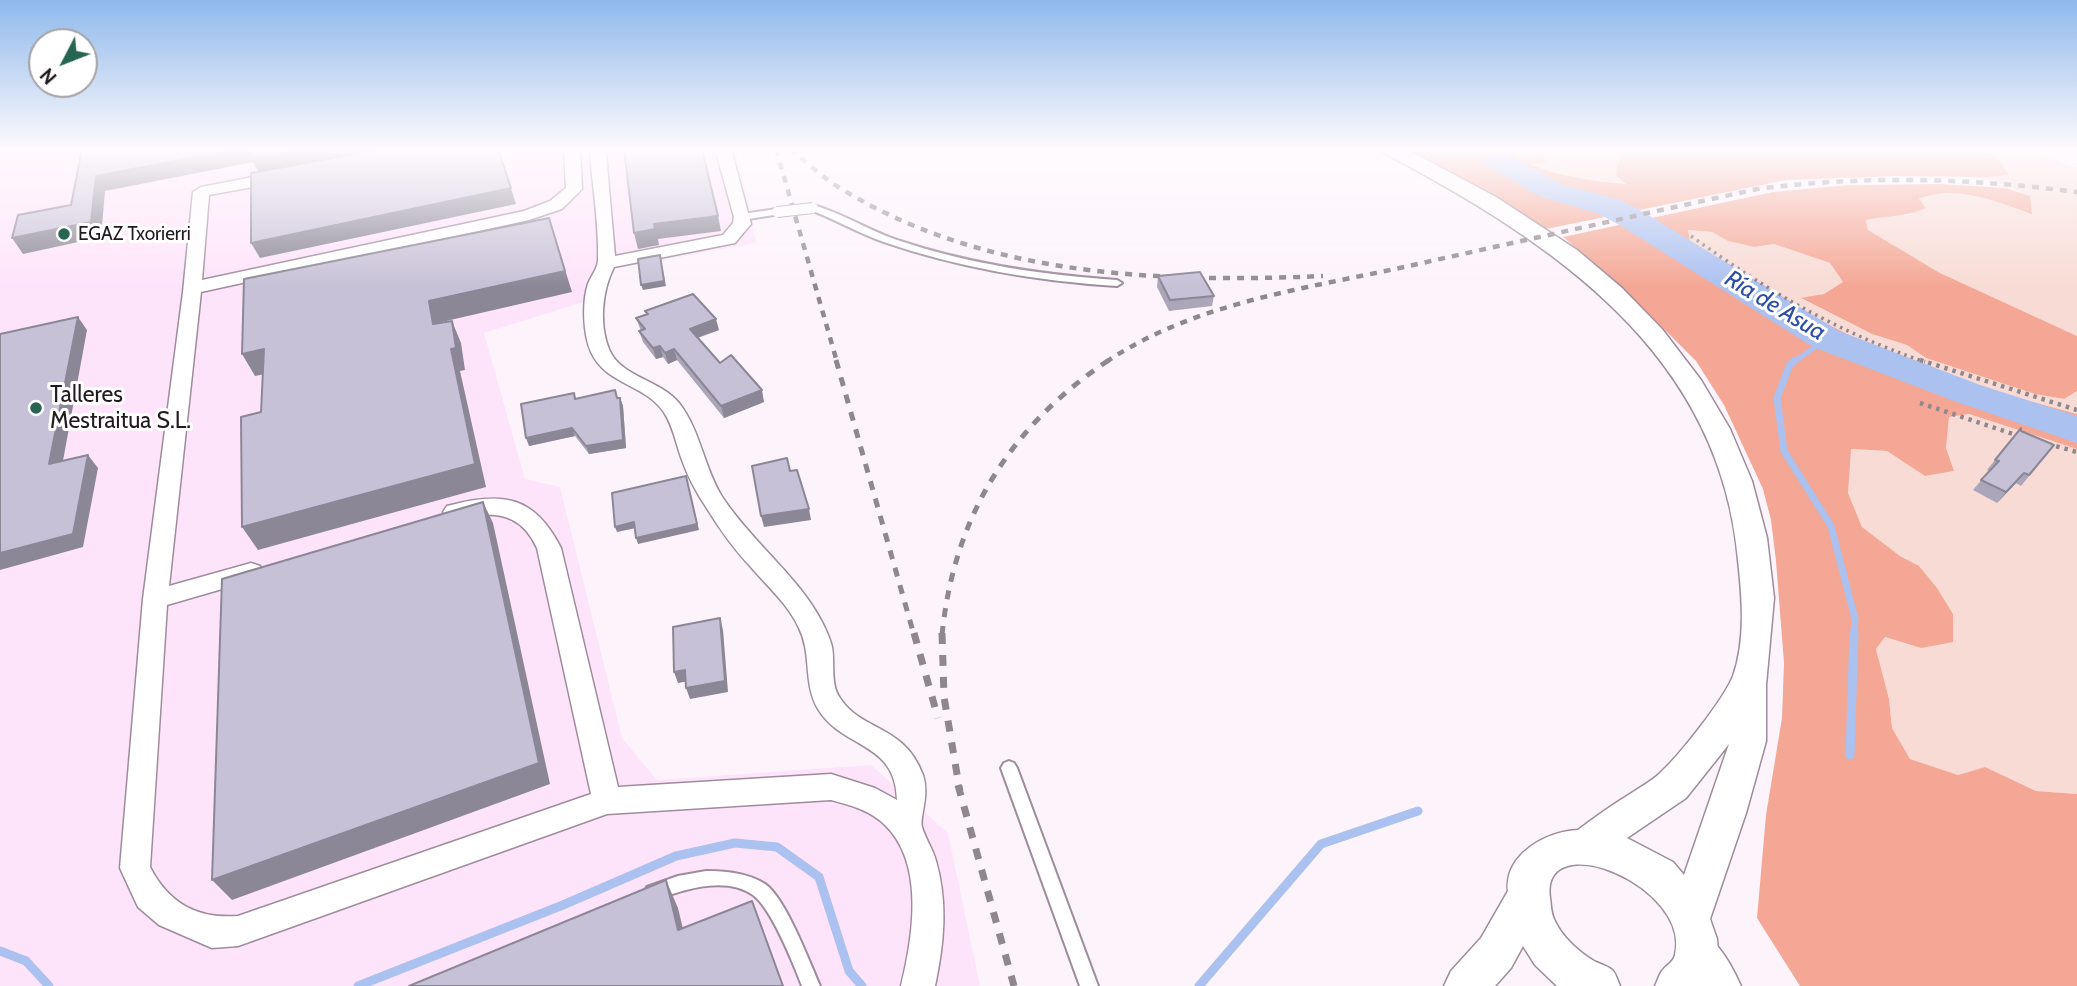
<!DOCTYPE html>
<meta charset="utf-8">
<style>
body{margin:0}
#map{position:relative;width:2077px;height:986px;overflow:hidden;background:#fdf4fb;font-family:Cabin,sans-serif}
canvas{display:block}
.north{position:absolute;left:28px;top:28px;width:70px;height:70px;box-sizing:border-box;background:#fff;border:2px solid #a6a3a6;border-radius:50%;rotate:228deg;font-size:19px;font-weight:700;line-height:28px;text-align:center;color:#211a20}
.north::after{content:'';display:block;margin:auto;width:24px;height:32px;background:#266551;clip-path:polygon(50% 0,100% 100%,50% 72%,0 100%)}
</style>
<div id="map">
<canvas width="2077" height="986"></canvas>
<div class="north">N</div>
</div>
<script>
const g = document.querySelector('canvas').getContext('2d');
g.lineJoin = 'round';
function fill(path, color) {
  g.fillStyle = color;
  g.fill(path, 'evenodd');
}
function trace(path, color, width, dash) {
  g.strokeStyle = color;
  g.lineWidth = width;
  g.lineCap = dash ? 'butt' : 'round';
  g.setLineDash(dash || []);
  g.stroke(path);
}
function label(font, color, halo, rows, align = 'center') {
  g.font = font + ' Cabin,sans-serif';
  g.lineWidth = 6;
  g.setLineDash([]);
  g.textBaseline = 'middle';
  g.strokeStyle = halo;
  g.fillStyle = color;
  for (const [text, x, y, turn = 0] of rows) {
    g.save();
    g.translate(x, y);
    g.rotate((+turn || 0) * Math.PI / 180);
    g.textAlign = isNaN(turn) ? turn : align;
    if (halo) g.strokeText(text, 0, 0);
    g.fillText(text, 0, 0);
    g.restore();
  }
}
const built = new Path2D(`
 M0,149H735L747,194L756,243L614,269L593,299L484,333L525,479L560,487L622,738L657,780L871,765L948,833L980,986H0Z`);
const green = new Path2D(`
 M1520,149H1612L1622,157L1617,166L1628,184C1594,181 1561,177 1529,163L1545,162L1542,154L1516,155Z
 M1977,149H2023L2077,168V336L1940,273L1868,230L1866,220L1888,215H1912L1919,199C1955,184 1997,202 2032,213L2029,196L1991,179L1955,176L1988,177L2008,174L1995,155Z
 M1688,230L1712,232L1728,241L1754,247L1774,244L1830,263L1843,282L1824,294L1802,299L1872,334L1907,345L1926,358L2035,394L2064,399L2077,391V414L1945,378L1879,350L1762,291L1690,241Z
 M1969,414L2077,449V794L2036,791L1985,767L1958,775L1910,759L1892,728L1889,699L1876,649L1885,637L1921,648L1953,614L1919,566L1900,556L1862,527L1848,493L1850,449L1887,451L1925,476L1954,471L1946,448L1949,417Z`);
const forest = new Path2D(`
 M1404,149H1520L1517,155L1543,154L1546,162L1531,164C1561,177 1593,181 1626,184L1616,175L1617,166L1621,157L1612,149H1977L1995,155L2009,175L1988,177L1893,176L1786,180L1546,229Z
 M1940,184L2006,188L2030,196L2032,214C1998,202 1955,184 1919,199L1926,208C1908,217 1887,215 1866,220L1868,230L1940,273L2077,336V391L2064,399L2035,394L1926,358L1907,345L1872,334L1801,298L1824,294L1843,282L1830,263L1774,244L1754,247L1728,241L1712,232L1688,230L1690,241L1762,291L1879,350L1945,378L2077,414V449L1969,414L1949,417L1946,448L1954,471L1925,476L1887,451L1851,449L1848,493L1862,527L1900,556L1919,566L1937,588L1953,614V642L1921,648L1885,637L1876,649L1889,699L1892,728L1910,759L1958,775L1985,767L2036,791L2077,794V986H1800L1757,918L1766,815L1782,718L1784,663L1776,561L1771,520L1763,489L1724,405L1696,361L1624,289L1563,237L1773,192L1849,185Z`);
const streamFar2 = new Path2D(`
 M1794,362L1826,339`);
const streamFar1 = new Path2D(`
 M1796,360L1790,364L1777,398L1784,451L1831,526L1855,619L1854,635`);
const stream = new Path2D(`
 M1850,755L1854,633
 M0,951L26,961L49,986
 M358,986L563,905L676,856L735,843L777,847L819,877L849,971L862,986
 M1199,986L1321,844L1418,811`);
const river = new Path2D(`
 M1488,149H1516L1513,157L1561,184L1621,200L1645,213L1839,331L1980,385L2077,416V443L1954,401L1813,347L1623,227L1599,214L1539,196L1487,166L1483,160Z`);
const pathFar1 = new Path2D(`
 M1691,236C1770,292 1833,330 1925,362`);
const path = new Path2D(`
 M1920,360L2077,410
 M1920,403L2019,436
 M2048,444L2077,452`);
const service = new Path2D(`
 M813,205C842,213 868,230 897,240C969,264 1042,275 1117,280L1122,283L1117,286C1037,281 960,268 884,242C858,233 835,219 810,210L808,208Z
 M777,209L780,210V214L742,220L737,217L742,214Z
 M1009,761L1014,763L1017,768L1098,986H1080L1001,768L1004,763Z
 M706,871C726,871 748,873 765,884C786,899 809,961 820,986H802C793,963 772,909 753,895C725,875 681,890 653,901L647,899L645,893L647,887L678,876Z`);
const minor = new Path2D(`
 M564,149H580L582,189L562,209L529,220L201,292L169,586L251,563L260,566L263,572L260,578L167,605L150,867C169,904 198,919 238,916L591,794L537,548C524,520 504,511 474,516C464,517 457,521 447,518L443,512L447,506C502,491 534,495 561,548L618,787L831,774L875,788L897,800C896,741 842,749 818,709C803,684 812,654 799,628C788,604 767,586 750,566C733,548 719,528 706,507C696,492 688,477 682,460C676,444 673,425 663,411C644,384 605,384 591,352C583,334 582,302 588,284C591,276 598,268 598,260C599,225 593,189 590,154L592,151L598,149L606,154L615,256L723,235L733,223L734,217L715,149H731L751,224L735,243L614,267C602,291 599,324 609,349C620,377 661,380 679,403C701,431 704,469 723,498C752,542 799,577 822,622C826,630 830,638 832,647C835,663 830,684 840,698C862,732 904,724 923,775C930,796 919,818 922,827C925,838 933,849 936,861C948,903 944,944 935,986H901C913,937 925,864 885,825C870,810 850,805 831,800L607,814L238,946L212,948L159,925L138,907L120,868L143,599L183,292L193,192L201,187L279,172L287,177L279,182L209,195L202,280L524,211L550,201L566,188Z
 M1697,930C1717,938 1732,966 1741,986H1705L1681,946L1686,935Z`);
const tertiary = new Path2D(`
 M1381,149H1406L1496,197L1577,250L1622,288L1662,329L1701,380L1730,429L1752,481L1767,538L1774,598L1766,685V741L1746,813L1710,919L1717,939L1718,953L1705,986H1655C1657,982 1659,975 1662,971C1666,965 1673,963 1675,955C1692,886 1540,824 1550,898C1551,905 1551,913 1554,919C1561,936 1579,952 1594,961C1600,964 1610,967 1613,971C1616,974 1618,982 1620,986H1557L1535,965L1523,946L1511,968L1495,986H1444L1451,971L1481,938L1508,891C1504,855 1546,831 1578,830C1595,817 1612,805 1630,794C1640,787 1652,781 1660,773C1679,756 1724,699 1733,676C1746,640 1742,597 1738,560C1720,352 1552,242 1384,153ZM1729,744L1684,875L1673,862L1627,838L1686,798Z`);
const railFar2 = new Path2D(`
 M776,149L837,362
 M790,149C808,163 825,180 845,191C987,277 1161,283 1323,276
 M1106,362C1194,303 1303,289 1404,267C1521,241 1639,215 1757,189C1864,175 1970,178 2077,192`);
const railFar1 = new Path2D(`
 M836,360L914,635
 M942,635C954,516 1010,426 1109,360`);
const rail = new Path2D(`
 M914,633L938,718
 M942,633L944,697L960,792
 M958,785L1014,986`);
const serviceBridge = new Path2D(`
 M777,212L813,208`);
const wall = new Path2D(`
 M1158,276L1214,296L1212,306L1169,311L1157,287Z
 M645,311L719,330L698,338L720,363L764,402L724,418L677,360L668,364L663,357L656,359L643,342L639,331H641L636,318L646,314Z
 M574,393L576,399L620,398L623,406L626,448L589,454L575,436L529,446Z
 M2021,431L2054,445L2021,486L2016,483L1997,503L1973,490L1989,471L1987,470L1995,460Z`);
const shadedWall = new Path2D(`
 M237,149H388L259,173L253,162L105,191L101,237L23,254L12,238L91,222L96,176Z
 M498,149L516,204L260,258L251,243Z
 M718,216L721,231L658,239L659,245L638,249L634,233L654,224Z
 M549,218L572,292L433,324L429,301Z
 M661,260L666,286L643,290L641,285Z
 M78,317L87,330L60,477L49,464Z
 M716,319L719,330L693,339L690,329Z
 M452,321L461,343L465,370L460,371L486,487L258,550L242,527L451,349Z
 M660,346L663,357L656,359L653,348Z
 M264,349L276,372L255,376L242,354Z
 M674,349L677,360L668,364L665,353Z
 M762,390L764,402L724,418L721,406Z
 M620,398L623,406L626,448L589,454L586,446Z
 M572,428L575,436L529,446L526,438Z
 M88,455L98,468L83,547L0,570V553Z
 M2024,473L2016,483L1997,503L2006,492Z
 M686,476L699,530L638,544L636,538Z
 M483,502L493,523L550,784L232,900L212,880Z
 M809,509L811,520L764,527L761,516Z
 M634,522L636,528L617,532L615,527Z
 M720,618L723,630L728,692L690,699L686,688Z
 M685,670L689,681L678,683L674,672Z
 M666,880L678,908L690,958L678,930Z`);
const building = new Path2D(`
 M82,149H237L96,176L91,222L12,238L18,215L71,205Z
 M252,149H303L252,158Z
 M382,149H498L511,188L251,243V173Z
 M624,149H702L718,216L654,224L655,229L634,233Z
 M549,218L565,271L429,301L433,324L452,321L456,348L451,349L475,464L242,527L241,417L261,412L264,349L242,354L244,279Z
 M660,255L664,281L641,285L638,259Z
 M1200,272L1214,296L1170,300L1158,276Z
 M693,294L716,319L690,329L720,363L731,355L762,390L721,406L674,349L665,353L660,346L653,348L639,331L645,329L636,318L648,314L645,311Z
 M78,317L49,464L88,455L73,534L0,553V334Z
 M615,390L617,398H620L623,440L586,446L572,428L526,438L521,404L574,393L575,399Z
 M2021,428V431L2054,445L2029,475L2024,473L2006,492L1981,480L1999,461L1995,460Z
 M787,458L790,471L797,470L809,509L761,516L752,466Z
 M686,476L697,524L636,538L634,522L615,527L612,493Z
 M483,502L539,763L212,880L222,579Z
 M720,618L725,681L686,688L685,670L674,672L673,627Z
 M666,880L678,930L752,901L783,986H409Z`);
const markers = [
 [64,234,7,"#266551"],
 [36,408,7,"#266551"]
];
const farPoinames = [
 ["EGAZ Txorierri",78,234]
];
const poiNames = [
 ["Talleres",50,395],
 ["Mestraitua S.L.",50,421]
];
const waterNames = [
 ["Ría de Asua",1775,306,31]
];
fill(built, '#fee4fa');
fill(green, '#f8dbd4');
fill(forest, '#f4a794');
trace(streamFar2, '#abc1f0', 5);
trace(streamFar1, '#abc1f0', 7);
trace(stream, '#abc1f0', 9);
fill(river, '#abc1f0');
trace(service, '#9e8c9c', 4);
trace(minor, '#9e8c9c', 3);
trace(tertiary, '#9e8c9c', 3);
trace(pathFar1, '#90888e', 3.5, [2.5, 4.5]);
trace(path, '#90888e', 4.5, [3.5, 5]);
fill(service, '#fff');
fill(minor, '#fff');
fill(tertiary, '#fff');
trace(railFar2, '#8f878e', 4.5, [7, 7]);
trace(railFar1, '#8f878e', 5, [9, 9]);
trace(rail, '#8f878e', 7, [11, 11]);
trace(serviceBridge, '#9e8c9c', 12, []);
trace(serviceBridge, '#fff', 10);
fill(wall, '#aba6b9');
fill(shadedWall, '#8b8796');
fill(building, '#c7c1d7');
trace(building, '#8b8796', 2);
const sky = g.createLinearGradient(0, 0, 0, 287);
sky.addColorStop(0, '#8fb9eb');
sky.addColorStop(0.52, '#fefafd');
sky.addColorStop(1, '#fefafd00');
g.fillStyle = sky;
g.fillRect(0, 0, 2077, 287);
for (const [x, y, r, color] of markers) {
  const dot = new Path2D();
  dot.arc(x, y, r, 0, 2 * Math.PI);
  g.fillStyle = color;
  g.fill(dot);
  trace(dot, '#fff', 2.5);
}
label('19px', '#211a20', '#fff', farPoinames, 'left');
label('23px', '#211a20', '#fff', poiNames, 'left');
label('italic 24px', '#2e4ea8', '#fff', waterNames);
</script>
